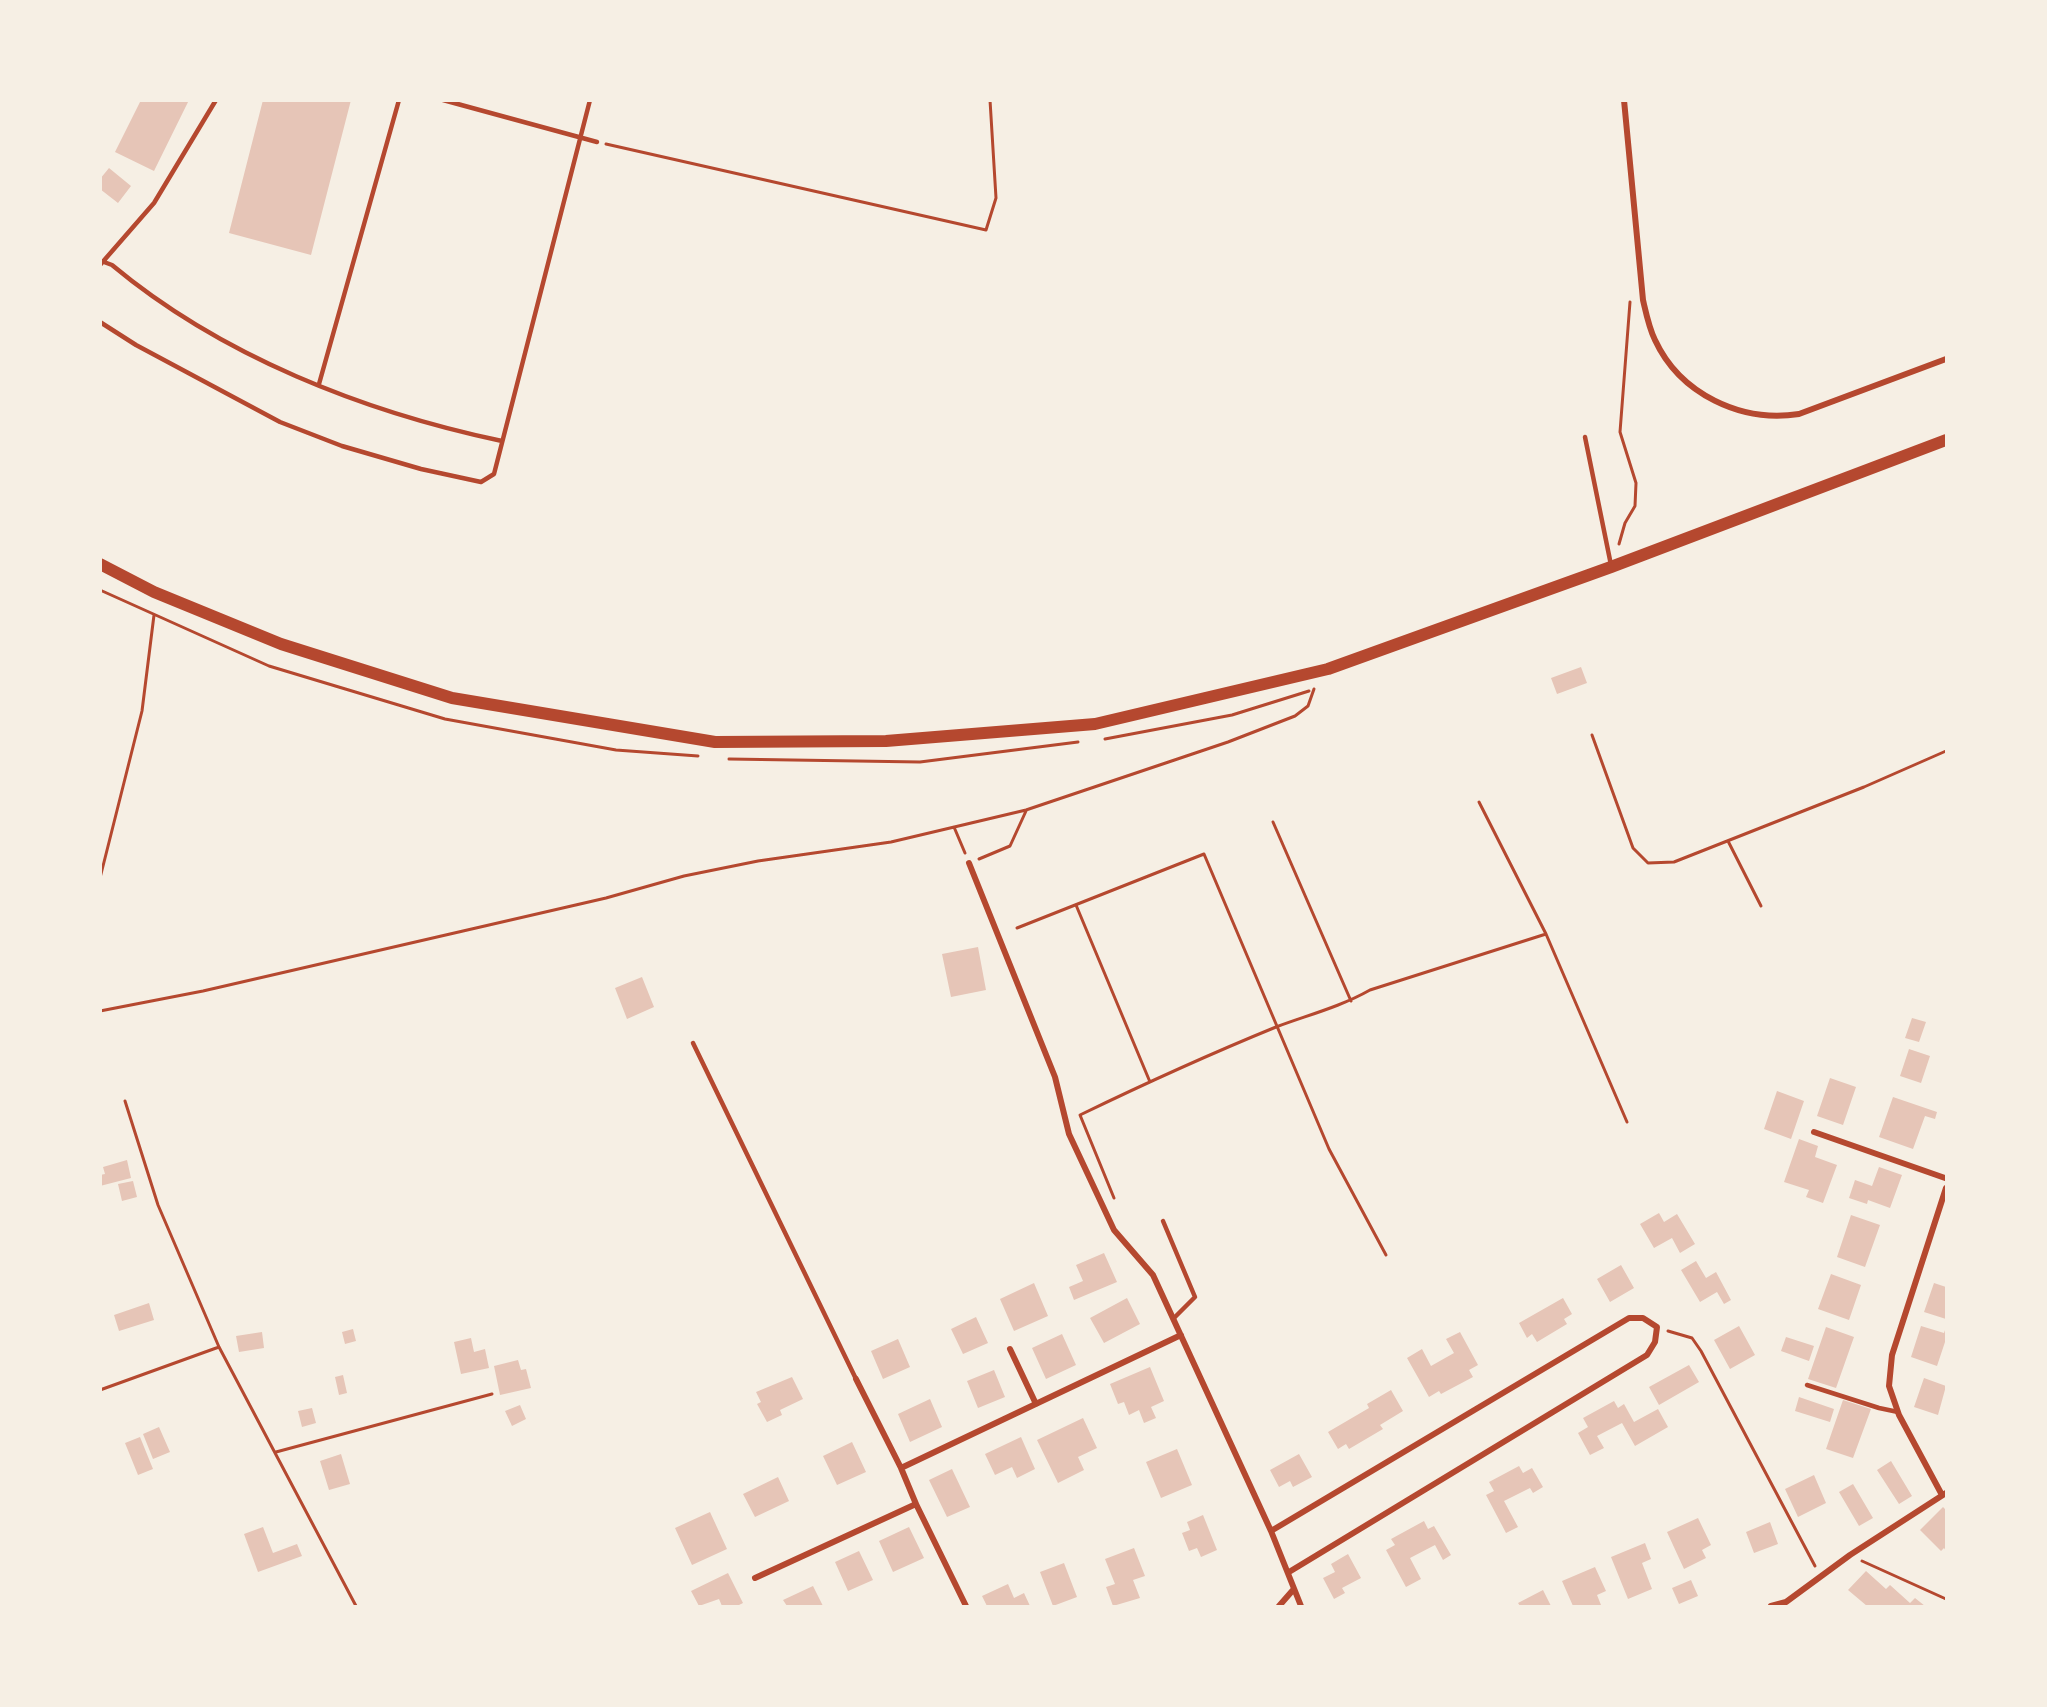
<!DOCTYPE html>
<style>
body{margin:0}
#map{position:relative;width:2047px;height:1707px;overflow:hidden;background:#f6efe4;font-family:"Titillium Web",sans-serif}
canvas{display:block}
.frame{position:absolute;inset:0;border:102px solid #f6efe4;pointer-events:none}
</style>
<div id="map">
<canvas width="2047" height="1707"></canvas>
<div class="frame"></div>
</div>
<script>
const g = document.querySelector('canvas').getContext('2d');
g.lineJoin = 'round';
function fill(path, color) {
  g.fillStyle = color;
  g.fill(path, 'evenodd');
}
function trace(path, color, width, dash) {
  g.strokeStyle = color;
  g.lineWidth = width;
  g.lineCap = dash ? 'butt' : 'round';
  g.setLineDash(dash || []);
  g.stroke(path);
}
const building = new Path2D(`
 M141,100H189L154,171L115,152Z
 M263,100H351L311,255L229,233Z
 M109,168L131,186L118,203L100,189V179Z
 M1581,667L1587,683L1557,694L1551,678Z
 M978,947L986,990L951,997L942,954Z
 M642,977L654,1007L627,1019L615,988Z
 M1912,1018L1926,1022L1919,1042L1905,1038Z
 M1909,1049L1930,1056L1921,1083L1900,1076Z
 M1830,1078L1856,1087L1843,1125L1817,1116Z
 M1777,1091L1804,1101L1791,1139L1764,1129Z
 M1893,1097L1937,1112L1935,1119L1925,1116L1913,1149L1879,1137Z
 M1799,1139L1818,1146L1815,1157L1837,1165L1823,1203L1806,1197L1809,1190L1784,1182Z
 M127,1160L131,1178L100,1186V1175L105,1174L103,1167Z
 M1879,1167L1902,1175L1890,1208L1868,1200L1867,1204L1849,1198L1855,1180L1872,1186Z
 M133,1181L137,1197L122,1201L118,1184Z
 M1659,1213L1664,1222L1677,1214L1695,1244L1680,1253L1672,1238L1654,1248L1640,1224Z
 M1851,1215L1880,1225L1865,1267L1837,1257Z
 M1104,1253L1117,1282L1074,1300L1069,1287L1083,1281L1076,1265Z
 M1696,1261L1706,1278L1716,1272L1731,1300L1724,1304L1717,1292L1700,1302L1681,1270Z
 M1621,1265L1634,1288L1610,1302L1597,1279Z
 M1831,1274L1861,1285L1849,1320L1818,1309Z
 M1034,1283L1048,1316L1014,1331L1000,1299Z
 M1934,1283L1946,1287V1319L1924,1312Z
 M1127,1298L1140,1324L1104,1343L1090,1318Z
 M1563,1298L1572,1314L1564,1319L1567,1324L1537,1342L1532,1334L1527,1338L1519,1323Z
 M149,1303L154,1320L119,1331L114,1315Z
 M976,1317L988,1343L963,1354L951,1329Z
 M1739,1326L1755,1355L1730,1369L1714,1340Z
 M1921,1326L1944,1333L1946,1327V1339L1937,1366L1911,1357Z
 M1826,1327L1854,1337L1836,1388L1808,1379Z
 M353,1329L356,1341L345,1344L342,1332Z
 M262,1332L264,1348L239,1352L236,1336Z
 M1460,1332L1478,1365L1469,1370L1473,1377L1441,1394L1439,1391L1429,1397L1407,1358L1422,1349L1431,1366L1454,1353L1446,1339Z
 M1062,1334L1076,1365L1046,1379L1032,1348Z
 M1786,1337L1814,1346L1809,1361L1781,1351Z
 M471,1338L474,1352L485,1349L489,1368L461,1374L454,1342Z
 M898,1339L910,1367L883,1379L871,1351Z
 M518,1360L521,1370L526,1369L531,1388L500,1395L494,1366Z
 M1689,1365L1699,1382L1659,1405L1649,1387Z
 M1150,1367L1164,1401L1151,1407L1156,1418L1144,1423L1139,1410L1129,1415L1124,1402L1118,1404L1110,1384Z
 M994,1370L1005,1397L978,1408L967,1381Z
 M343,1375L347,1393L339,1395L335,1377Z
 M792,1377L803,1399L780,1410L782,1415L767,1422L757,1404L761,1402L756,1392Z
 M1924,1378L1946,1386L1938,1415L1914,1407Z
 M1391,1390L1403,1411L1380,1425L1383,1429L1349,1449L1346,1444L1338,1449L1328,1432L1369,1408L1367,1404Z
 M1799,1397L1834,1409L1830,1422L1795,1411Z
 M930,1399L942,1427L910,1442L898,1414Z
 M1843,1400L1871,1409L1853,1458L1826,1449Z
 M1614,1401L1618,1408L1624,1404L1634,1422L1658,1409L1668,1427L1635,1446L1622,1423L1597,1436L1604,1448L1590,1455L1578,1433L1588,1427L1583,1418Z
 M520,1405L526,1419L512,1426L505,1411Z
 M312,1408L316,1423L302,1427L298,1411Z
 M1083,1418L1097,1448L1078,1457L1084,1470L1058,1483L1037,1440Z
 M159,1427L170,1452L153,1459L143,1434Z
 M140,1437L153,1469L138,1475L125,1443Z
 M1021,1437L1035,1469L1017,1478L1012,1467L995,1475L985,1454Z
 M852,1442L866,1472L837,1485L823,1456Z
 M1177,1449L1192,1485L1161,1498L1146,1462Z
 M341,1454L350,1484L329,1490L320,1461Z
 M1299,1454L1312,1477L1293,1487L1290,1481L1279,1487L1270,1470Z
 M1891,1461L1912,1496L1899,1504L1877,1470Z
 M1519,1466L1523,1473L1532,1468L1543,1487L1533,1493L1530,1488L1504,1501L1518,1527L1506,1533L1486,1495L1494,1491L1489,1482Z
 M952,1469L970,1507L947,1517L929,1480Z
 M1814,1475L1826,1503L1798,1517L1785,1489Z
 M778,1477L789,1501L755,1517L743,1494Z
 M1853,1484L1873,1518L1859,1526L1839,1492Z
 M1943,1507L1946,1510V1551L1944,1548L1941,1551L1920,1530Z
 M710,1512L727,1549L692,1565L675,1528Z
 M1203,1515L1217,1550L1201,1557L1197,1548L1189,1551L1182,1533L1190,1530L1187,1522Z
 M1698,1518L1711,1545L1702,1550L1706,1558L1684,1569L1667,1532Z
 M1424,1521L1428,1529L1434,1526L1451,1555L1443,1560L1435,1545L1410,1558L1421,1579L1406,1587L1386,1550L1395,1545L1391,1539Z
 M1770,1522L1778,1544L1754,1553L1746,1532Z
 M263,1527L273,1553L297,1544L302,1556L258,1572L244,1534Z
 M909,1527L924,1558L893,1572L879,1541Z
 M1645,1543L1651,1559L1642,1563L1652,1589L1628,1599L1611,1557Z
 M1134,1548L1145,1576L1133,1580L1140,1598L1113,1606L1106,1587L1115,1584L1105,1559Z
 M859,1551L873,1580L848,1591L835,1562Z
 M1348,1554L1361,1578L1342,1588L1345,1593L1334,1599L1323,1578L1335,1572L1331,1564Z
 M1064,1563L1077,1597L1053,1606L1040,1572Z
 M1595,1567L1606,1591L1597,1595L1601,1605L1573,1606L1562,1581Z
 M1866,1571L1886,1589L1890,1585L1910,1603L1915,1598L1925,1606H1867L1848,1590Z
 M728,1573L743,1603L737,1606H722L719,1599L699,1606L691,1591Z
 M1691,1580L1698,1596L1679,1604L1672,1588Z
 M1008,1584L1014,1598L1024,1593L1030,1606H987L982,1596Z
 M813,1586L823,1606H787L783,1600Z
 M1543,1590L1551,1606H1520L1518,1603Z`);
const path = new Path2D(`
 M606,144L986,230L996,198L990,100
 M1619,544L1625,523L1635,506L1636,483L1620,432L1630,302
 M100,590L269,666L445,719L616,750L698,756
 M1592,735L1633,848L1648,863L1674,862L1864,787L1946,751
 M1105,739L1232,715L1309,691
 M729,759L920,762L1078,742
 M1479,802L1546,934L1627,1122
 M1273,822L1351,1001
 M954,827L965,853
 M1728,841L1761,906
 M979,859L1010,846L1026,811
 M100,878L142,711L154,615
 M1076,905L1150,1082
 M1017,928L1204,854L1329,1149L1386,1255
 M100,1011L203,991L606,898L684,876L758,861L891,842L1026,810L1228,742L1295,716L1308,706L1314,689
 M125,1101L158,1205L219,1347L356,1606
 M1114,1198L1080,1115C1144,1084 1210,1054 1276,1027C1308,1015 1340,1007 1370,990L1546,934
 M1668,1331L1692,1338L1701,1351L1815,1566
 M100,1390L219,1347
 M276,1452L492,1394
 M1862,1561L1946,1599`);
const service = new Path2D(`
 M443,100L597,142
 M104,262L112,265C221,356 364,412 502,441
 M100,265L154,203L216,100
 M100,322L136,345L280,422L342,446L421,469L481,482L494,474L590,100
 M319,384L399,100
 M1585,437L1611,565
 M693,1043L856,1379
 M1163,1221L1195,1297L1173,1319
 M1807,1385L1879,1408L1898,1412`);
const minor = new Path2D(`
 M1624,100L1643,300C1646,313 1649,328 1655,340C1680,394 1741,423 1799,414L1946,359
 M969,863L1055,1077L1069,1134L1114,1230L1153,1275L1271,1531L1301,1606
 M1814,1132L1945,1178
 M1010,1349L1036,1404
 M856,1379L901,1468L916,1504
 M901,1468L1181,1335
 M1942,1495L1899,1415L1889,1386L1892,1355L1946,1188
 M1271,1531L1629,1318H1643L1657,1327L1655,1342L1647,1355L1289,1572
 M755,1578L916,1504L966,1606
 M1279,1606L1293,1590
 M1771,1606L1786,1602L1850,1555L1946,1493`);
const secondary = new Path2D(`
 M100,564L154,592L281,644L452,698L715,742L886,741L1095,724L1328,669L1611,567L1946,440`);
fill(building, '#e6c5b7');
trace(path, '#b5482f', 3);
trace(service, '#b5482f', 4.5);
trace(minor, '#b5482f', 6);
trace(secondary, '#b5482f', 12);
</script>
